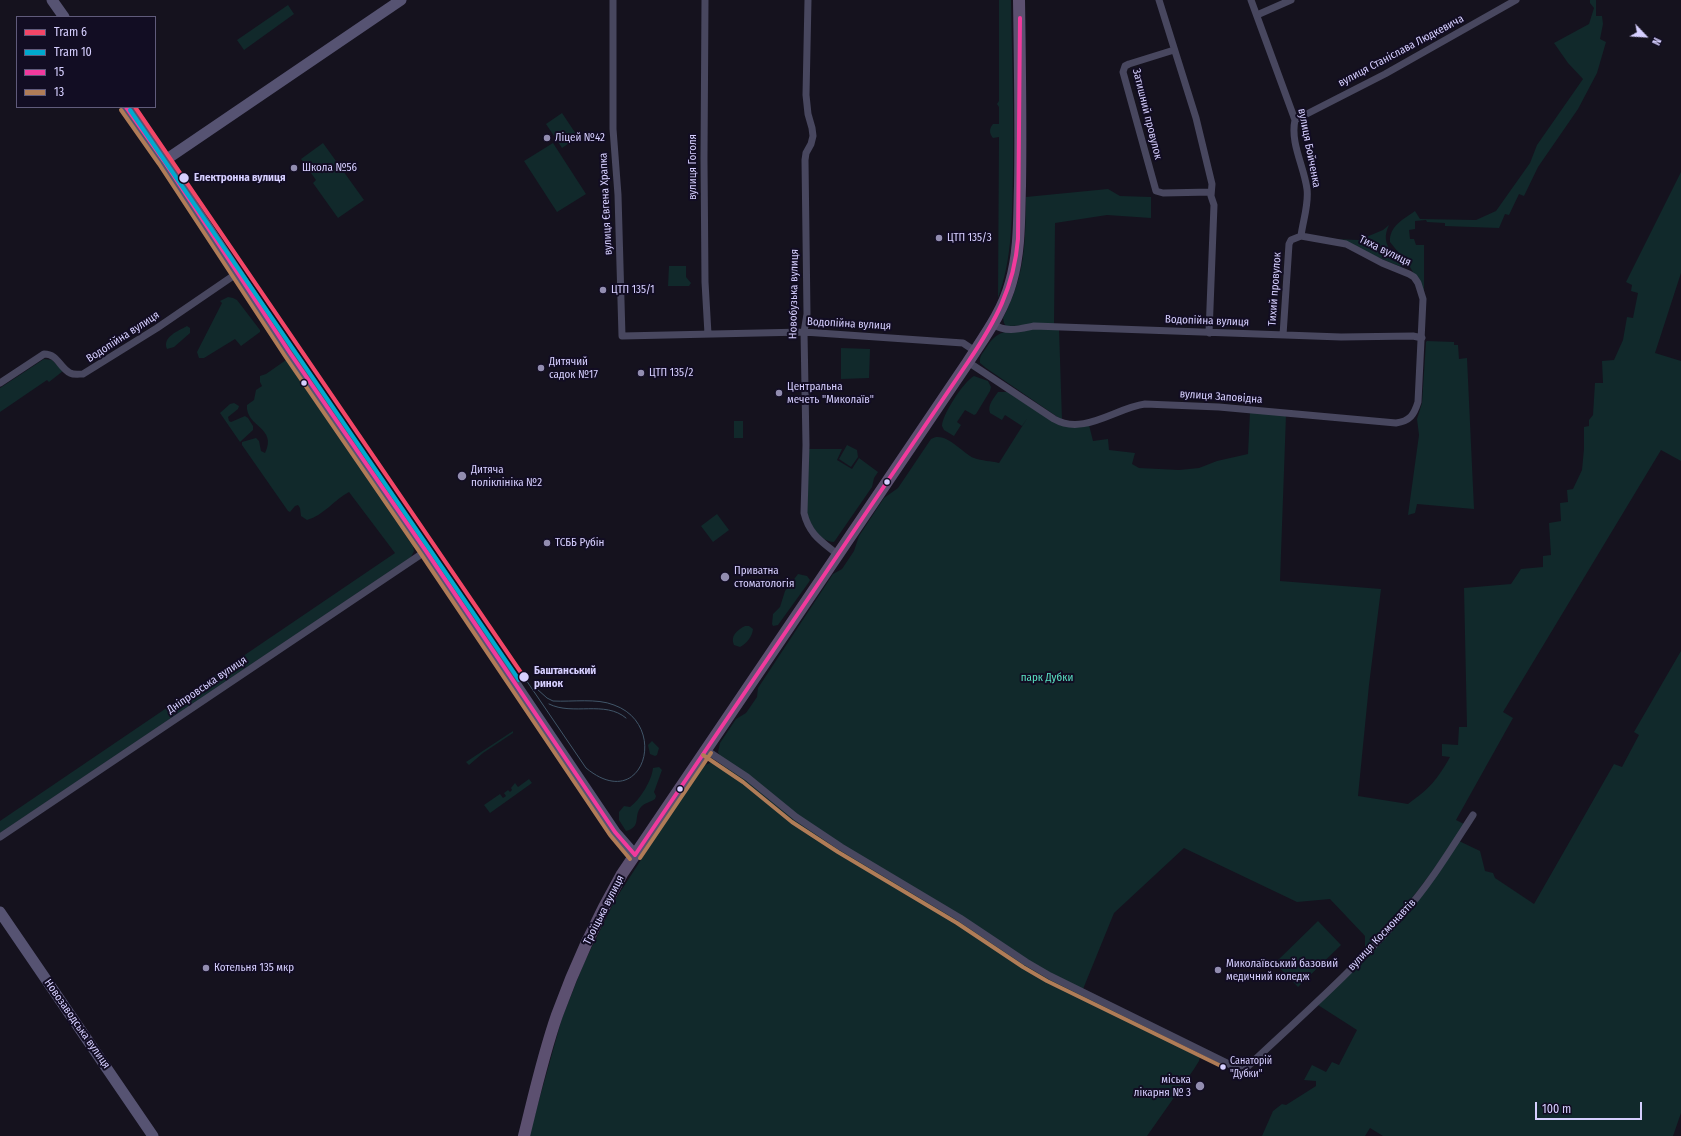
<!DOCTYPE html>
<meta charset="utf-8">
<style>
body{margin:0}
#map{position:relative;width:1681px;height:1136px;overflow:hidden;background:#15121e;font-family:"Fira Sans Condensed",sans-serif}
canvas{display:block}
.legend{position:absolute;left:16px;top:16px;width:140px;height:92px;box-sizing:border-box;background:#120d23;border:1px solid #605b7b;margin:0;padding:5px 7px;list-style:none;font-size:12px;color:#d6cfff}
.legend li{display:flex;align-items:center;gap:8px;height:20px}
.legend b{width:20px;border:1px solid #605b7b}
.north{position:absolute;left:1625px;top:16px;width:40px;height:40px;-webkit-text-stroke:3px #120d23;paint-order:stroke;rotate:115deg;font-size:11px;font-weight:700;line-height:16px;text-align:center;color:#d6cfff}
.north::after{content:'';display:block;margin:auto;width:14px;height:18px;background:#d6cfff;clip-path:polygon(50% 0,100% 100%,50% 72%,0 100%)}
.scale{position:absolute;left:1535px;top:1102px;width:107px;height:18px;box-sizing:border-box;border:2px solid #d6cfff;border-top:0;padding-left:5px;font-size:12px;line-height:14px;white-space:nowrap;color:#d6cfff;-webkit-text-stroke:3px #120d23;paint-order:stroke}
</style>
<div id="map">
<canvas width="1681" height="1136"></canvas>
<ul class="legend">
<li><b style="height:5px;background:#f34667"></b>Tram 6</li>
<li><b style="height:5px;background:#00a9ce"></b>Tram 10</li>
<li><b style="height:5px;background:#f13a9d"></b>15</li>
<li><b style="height:5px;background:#b07c57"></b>13</li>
</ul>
<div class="north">N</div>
<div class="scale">100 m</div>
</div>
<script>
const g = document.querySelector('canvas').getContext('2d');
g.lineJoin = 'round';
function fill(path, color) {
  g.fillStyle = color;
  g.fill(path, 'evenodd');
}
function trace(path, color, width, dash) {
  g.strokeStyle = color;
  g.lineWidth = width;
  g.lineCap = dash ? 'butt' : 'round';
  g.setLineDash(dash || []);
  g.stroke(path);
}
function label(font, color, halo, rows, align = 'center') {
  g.font = font + ' "Fira Sans Condensed",sans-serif';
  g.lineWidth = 4;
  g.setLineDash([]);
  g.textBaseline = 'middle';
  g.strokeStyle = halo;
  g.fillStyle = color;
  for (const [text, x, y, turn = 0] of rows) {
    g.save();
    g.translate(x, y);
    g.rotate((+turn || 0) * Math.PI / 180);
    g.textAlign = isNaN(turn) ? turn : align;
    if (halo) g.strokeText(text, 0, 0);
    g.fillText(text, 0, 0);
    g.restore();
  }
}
const green = new Path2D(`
 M999,0H1011C1012,57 1014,113 1013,170C1012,214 1013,257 998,298L999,137L993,138C989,133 989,129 993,124H999V107L997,104L999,101Z
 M1590,0H1596V16H1602L1603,24L1600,39L1606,42L1597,73L1578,109L1538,167L1524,196L1519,194L1509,215L1505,214L1499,228L1445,226V223L1427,222L1426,220L1415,221V229L1409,230L1410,239H1414L1416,245H1424V292L1410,267L1390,242C1389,226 1404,219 1415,211L1420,219L1476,220L1496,211L1530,163L1537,145L1583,79L1568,63L1554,43L1589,24L1594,8L1590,3Z
 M288,5L294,14L244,50L237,40Z
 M562,113L578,137L562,148L546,124Z
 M323,143L364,200L338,218L313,183L316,180L301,159Z
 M553,143L586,194L557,212L524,161Z
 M1681,172V273L1655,353L1681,361V461L1661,450L1503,712L1513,718L1456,820L1464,824C1435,870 1404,912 1365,950V936L1330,899L1297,902L1184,848L1114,913L1081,994L1197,1053L1200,1057L1199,1061L1194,1069L1147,1136H529L562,1018L584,963L615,900L701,767L712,762L725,766L728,762L720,756L718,752L720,743L736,719L746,713L757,697L758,688L833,574L842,569L854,551L859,536L884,498L898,488L931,439C945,430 962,453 974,458C982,461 991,461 999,463L1028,417L1022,426L1005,415L1002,420L990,413C987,405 994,398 998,392H1007L1060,425L1068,427L1089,425L1093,441L1108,439L1109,450L1135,453L1132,464L1139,468L1179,470L1199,468L1217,461L1248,454L1250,412L1286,415L1280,581L1381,589L1369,685L1358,796L1408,804C1430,788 1437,780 1450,757L1442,756V744L1458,745L1459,727H1467L1464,588L1511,584L1521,569L1543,567V556L1551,555L1549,523L1561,521L1560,503L1568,502L1567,490L1573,489L1582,470L1584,449V427L1589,426V420L1593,415L1595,383H1603L1602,361L1614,360L1623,340L1627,317L1633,318L1638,293L1631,291L1632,285L1626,282Z
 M1108,189L1120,196L1151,197V218L1107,215L1055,223L1054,325L1006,326L1004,323L1003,318C1026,273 1025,245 1026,197Z
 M1389,225C1379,246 1395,253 1404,268L1332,239L1359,240L1383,230Z
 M669,266H686V277L691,283L689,286H668Z
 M228,297L233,298L237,300L260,330V332L241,346L235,339L204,358H199L197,352L222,303L220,301Z
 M187,326L190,328V333L174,347L167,349C162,337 178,331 187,326Z
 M1027,329H1059L1062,420L986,368L980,363C979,356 983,353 986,348C998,329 1006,332 1027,329Z
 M1427,341L1454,342V345H1458L1459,359L1467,358L1474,509L1417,504L1415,513L1408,515L1419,435L1417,419L1422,403L1426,342Z
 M841,348L870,349L869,378L841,379Z
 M44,359L52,360L63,371L49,382L47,380L0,412V388Z
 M286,360L413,546L414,551L411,557L0,833V821L395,553L349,492C334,500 324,515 307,520L301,516L300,508L298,505L295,506L290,512L288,511L242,445V442L256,438L259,441L261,451L265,453C278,427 245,427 247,405L254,400L256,390L262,386L260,382V376L266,374Z
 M974,376L988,381L991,387L990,391L976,414L974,415L965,410L957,422L961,425L954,436L944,430L942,426C942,415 964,381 974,376Z
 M234,403L239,406L238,409L228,417L229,421L231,422L245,416L248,418L253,426V430L240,442L220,413L230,404Z
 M734,421H743V438H734Z
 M847,445L857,450L858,457L851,467L839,459Z
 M808,449H842L837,460L852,469L859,458L878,472L874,478L872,487L834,542C819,541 810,525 807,512Z
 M717,514L729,530L713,542L701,526Z
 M798,574L807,576L810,580L809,582L778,625L773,626L772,624L773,614L780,607L785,591Z
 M745,626H749L753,629C752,637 747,643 740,647L734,645C730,636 737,630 745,626Z
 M1681,651V1113L1673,1136H1383L1370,1128L1365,1136H1262L1273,1111L1282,1104L1286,1105L1316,1086V1081L1304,1080L1312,1065L1326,1072L1332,1062L1339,1065L1357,1030L1318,1005L1384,939L1459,841L1480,851L1485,871L1493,873L1495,878L1534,904L1614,764L1622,767L1639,735L1634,732Z
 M513,731V733L483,753L469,765L466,762Z
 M652,741L659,748L657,755L655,756L650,754L648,745Z
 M659,767L662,770L654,792L656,796L655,799C651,802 644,803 641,807C633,816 642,827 626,831L619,820V812L624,806L630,807C640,800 652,780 653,768Z
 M529,779L532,783L490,813L484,805L500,794L503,798L506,796L504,793L508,790L510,792L512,790L511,788L515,783L518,787Z
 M1318,921L1341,945L1298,987L1275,963Z`);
const street = new Path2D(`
 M613,0V129L618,195L622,336L804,332L963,343L975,351
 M705,0L704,159L705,282L708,334
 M808,0L806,95L808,114L812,128L813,136L811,144L806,153L805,160L807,314L804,332L806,445L804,513C809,534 821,541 837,554
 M1159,0L1196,118L1212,184L1211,196L1214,205L1209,333
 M1251,0L1295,120C1290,143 1304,166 1307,189C1309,204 1303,220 1301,236
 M1257,15L1291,0
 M1174,50L1129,64L1125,66L1123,72L1156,191L1163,193L1211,192
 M1295,120L1385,74L1516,0
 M993,324C1006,333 1019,329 1034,326L1341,337L1413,336L1422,338
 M968,362L1054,419C1084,436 1115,408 1145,404L1219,407L1396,423C1410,421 1414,415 1418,402L1423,299L1418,283L1414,277L1409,274L1382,263L1346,244L1301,236L1291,240L1289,244L1283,335
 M0,383L44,354C58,354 59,367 70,373C74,375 79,374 83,374L157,328L236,274
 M706,750L747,777L796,817L841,847L960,918L1026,962L1050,976L1243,1071C1297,1020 1354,970 1403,914C1430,884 1451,849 1473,815
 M0,837L426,551`);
const secondary = new Path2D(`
 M52,0L64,17
 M126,107L164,161L290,353L426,551L615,832L635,855
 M164,161L401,0
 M0,912L153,1136`);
const primary = new Path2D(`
 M524,1136C534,1096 543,1055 557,1015C574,968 597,918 622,874L968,362C984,337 1003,312 1011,282C1020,251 1019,218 1020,186C1021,124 1020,62 1019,0`);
const tram = new Path2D(`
 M524,677L586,768C643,815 670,725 614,705C597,698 572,702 553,701L547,698L537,689
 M549,704C573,716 605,700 626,718`);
const bus1 = new Path2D(`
 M126,107L164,161L290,353L426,551L615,832L635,855
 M635,855L968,362C995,322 1014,288 1018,239L1020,18`);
const bus2 = new Path2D(`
 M121,110L159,164L285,356L421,554L610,835L630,859
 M703,755L743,782L792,822L838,852L957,923L1023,967L1047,981L1223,1067
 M640,858L711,753`);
const tram1 = new Path2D(`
 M135,107L524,677`);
const tram2 = new Path2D(`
 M130,110L519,680`);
const markers = [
 [547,138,4,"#928db0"],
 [294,168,4,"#928db0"],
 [184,178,5.5,"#d6cfff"],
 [939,238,4,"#928db0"],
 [603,290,4,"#928db0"],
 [541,368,4,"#928db0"],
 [641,373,4,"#928db0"],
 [304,383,3.5,"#d6cfff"],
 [779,393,4,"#928db0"],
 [462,476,5,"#928db0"],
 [887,482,3.5,"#d6cfff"],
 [547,543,4,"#928db0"],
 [725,577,5,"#928db0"],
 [524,677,5.5,"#d6cfff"],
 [680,789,3.5,"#d6cfff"],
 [206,968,4,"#928db0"],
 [1218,970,4,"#928db0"],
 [1223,1067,3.5,"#d6cfff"],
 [1200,1086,5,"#928db0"]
];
const busNames = [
 ["Санаторій",1230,1061],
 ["\"Дубки\"",1230,1074]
];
const streetNames = [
 ["вулиця Станіслава Людкевича",1401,51,-28],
 ["Затишний провулок",1147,114,76],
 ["вулиця Бойченка",1309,148,79],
 ["вулиця Гоголя",693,167,-90],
 ["вулиця Євгена Храпка",606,204,-93],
 ["Тиха вулиця",1385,251,26],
 ["Тихий провулок",1275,289,-86],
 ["Новобузька вулиця",794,294,-89],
 ["Водопійна вулиця",1207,321,2],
 ["Водопійна вулиця",849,324,3],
 ["Водопійна вулиця",123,337,-33],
 ["вулиця Заповідна",1221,397,4],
 ["Дніпровська вулиця",207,685,-34],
 ["Троїцька вулиця",604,910,-63],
 ["вулиця Космонавтів",1382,935,-47],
 ["Новозаводська вулиця",77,1024,55]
];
const poiNames = [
 ["Ліцей №42",555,138],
 ["Школа №56",302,168],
 ["ЦТП 135/3",947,238],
 ["ЦТП 135/1",611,290],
 ["Дитячий",549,362],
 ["садок №17",549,375],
 ["ЦТП 135/2",649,373],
 ["Центральна",787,387],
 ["мечеть \"Миколаїв\"",787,400],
 ["Дитяча",471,470],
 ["поліклініка №2",471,483],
 ["ТСББ Рубін",555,543],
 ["Приватна",734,571],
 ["стоматологія",734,584],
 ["Миколаївський базовий",1226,964],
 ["медичний коледж",1226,977],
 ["Котельня 135 мкр",214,968],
 ["міська",1191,1080,"right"],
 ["лікарня № 3",1191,1093,"right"]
];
const stopNames = [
 ["Електронна вулиця",194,178],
 ["Баштанський",534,671],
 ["ринок",534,684]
];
const parkNames = [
 ["парк Дубки",1047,678]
];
fill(green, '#11292b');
trace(street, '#48475f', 7);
trace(secondary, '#565372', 11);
trace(primary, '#5c5070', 12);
trace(tram, '#415669', 1);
trace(bus1, '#f13a9d', 4);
trace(bus2, '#b07c57', 4);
trace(tram1, '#f34667', 4);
trace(tram2, '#00a9ce', 4);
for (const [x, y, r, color] of markers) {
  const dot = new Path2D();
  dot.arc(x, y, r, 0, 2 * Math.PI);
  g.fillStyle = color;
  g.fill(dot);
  trace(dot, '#120d23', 1.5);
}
label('10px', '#d6cfff', '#120d23', busNames, 'left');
label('11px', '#d6cfff', '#120d23', streetNames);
label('11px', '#d6cfff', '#120d23', poiNames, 'left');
label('bold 11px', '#d6cfff', '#120d23', stopNames, 'left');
label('11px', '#59e1c2', '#120d23', parkNames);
</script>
